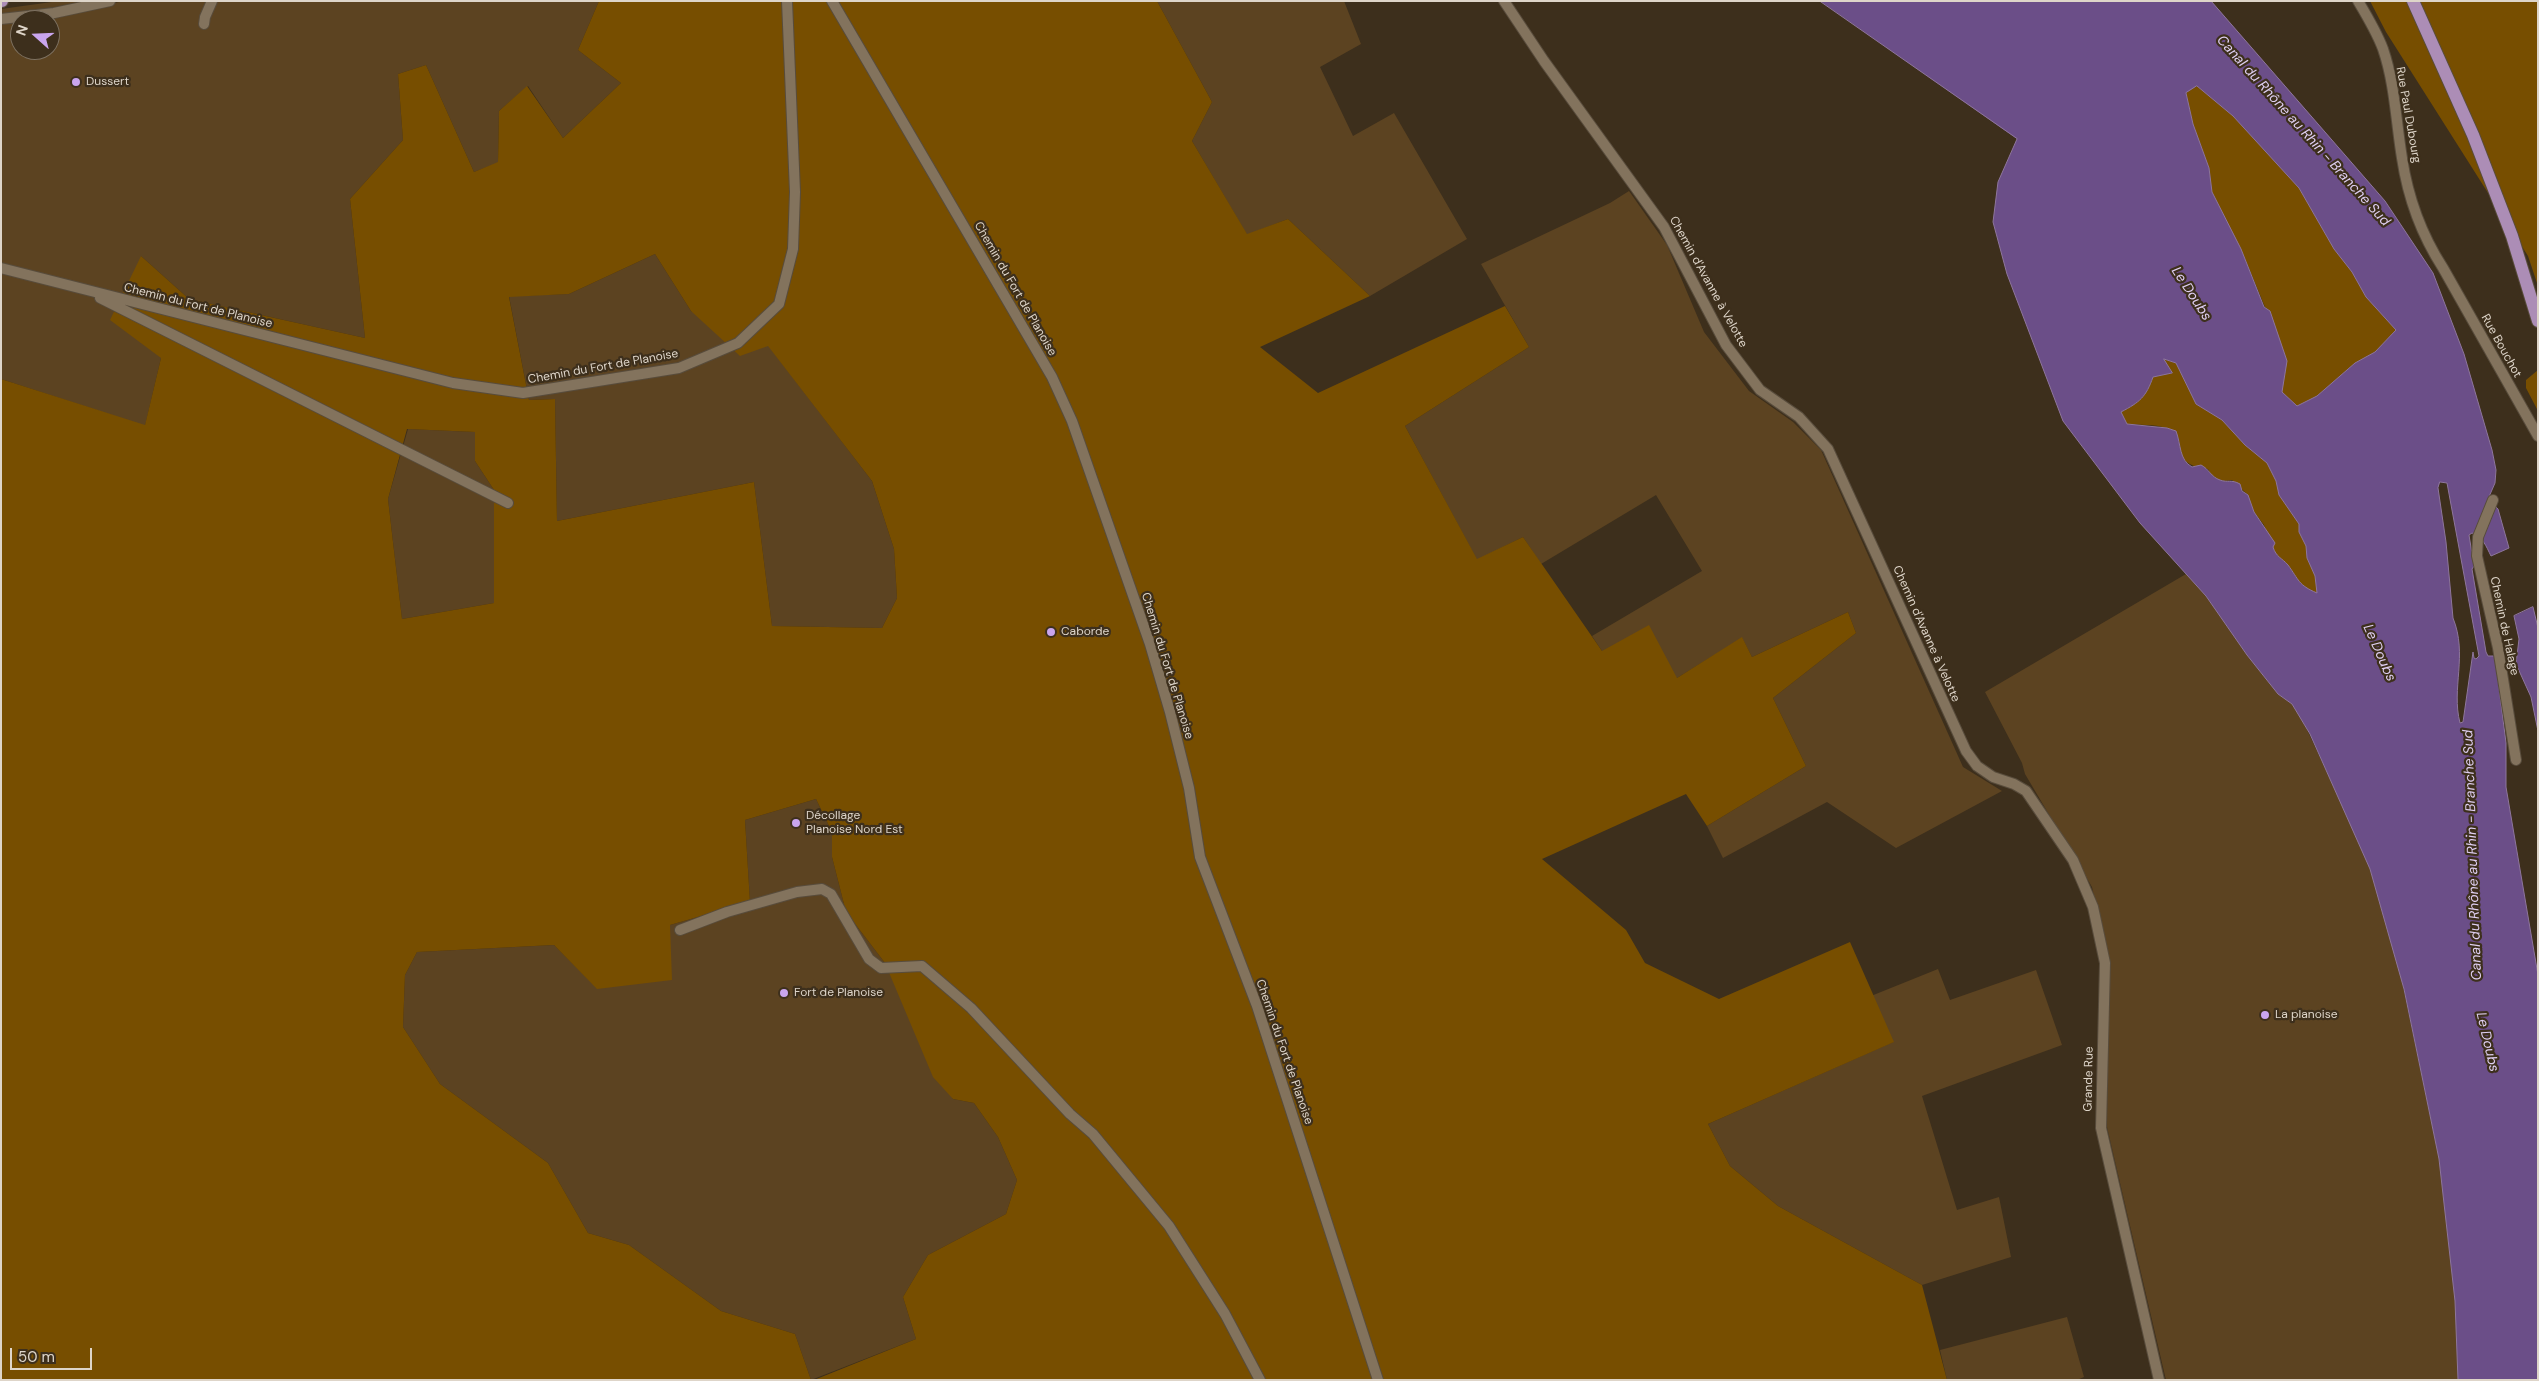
<!DOCTYPE html>
<meta charset="utf-8">
<style>
body{margin:0}
#map{position:relative;width:2539px;height:1381px;overflow:hidden;background:#3d2f1c;font-family:"DM Sans",sans-serif}
canvas{display:block}
.frame{position:absolute;inset:0;border:2px solid #ded5c9;pointer-events:none}
.north{position:absolute;left:10px;top:10px;width:50px;height:50px;box-sizing:border-box;background:#3d2f1c;border:1px solid #7d7161;border-radius:50%;rotate:290deg;font-size:14px;font-weight:700;line-height:20px;text-align:center;color:#ded5c9}
.north::after{content:'';display:block;margin:auto;width:18px;height:22px;background:#c9a5ee;clip-path:polygon(50% 0,100% 100%,50% 72%,0 100%)}
.scale{position:absolute;left:10px;top:1348px;width:82px;height:22px;box-sizing:border-box;border:2px solid #ded5c9;border-top:0;padding-left:6px;font-size:15px;line-height:18px;white-space:nowrap;color:#ded5c9;-webkit-text-stroke:4px #3d2f1c;paint-order:stroke}
</style>
<div id="map">
<canvas width="2539" height="1381"></canvas>
<div class="frame"></div>
<div class="north">N</div>
<div class="scale">50 m</div>
</div>
<script>
const g = document.querySelector('canvas').getContext('2d');
g.lineJoin = 'round';
function fill(path, color) {
  g.fillStyle = color;
  g.fill(path, 'evenodd');
}
function trace(path, color, width, dash) {
  g.strokeStyle = color;
  g.lineWidth = width;
  g.lineCap = dash ? 'butt' : 'round';
  g.setLineDash(dash || []);
  g.stroke(path);
}
function label(font, color, halo, rows, align = 'center') {
  g.font = font + ' "DM Sans",sans-serif';
  g.lineWidth = 4.5;
  g.setLineDash([]);
  g.textBaseline = 'middle';
  g.strokeStyle = halo;
  g.fillStyle = color;
  for (const [text, x, y, turn = 0] of rows) {
    g.save();
    g.translate(x, y);
    g.rotate((+turn || 0) * Math.PI / 180);
    g.textAlign = isNaN(turn) ? turn : align;
    if (halo) g.strokeText(text, 0, 0);
    g.fillText(text, 0, 0);
    g.restore();
  }
}
const green = new Path2D(`
 M59,1H91L46,11L1,15V9Z
 M124,1H599L578,50L621,83L563,138L528,86L499,111L498,163L474,172L426,65L398,74L403,140L350,199L365,338L189,299L141,256L161,358L145,426L1,379V23L20,21V50H50V20H35Z
 M1157,1H1344L1361,44L1320,67L1353,136L1394,113L1467,239L1370,296L1288,219L1247,235L1192,141L1212,102Z
 M1629,191L1667,245L1704,332L1749,391L1793,422L1821,450L1963,767L2002,791L1896,848L1827,802L1723,858L1707,826L1806,766L1773,698L1856,633L1848,612L1752,657L1742,638L1677,678L1602,651L1592,636L1702,571L1656,495L1541,564L1523,537L1477,560L1405,426L1529,347L1481,264L1610,203Z
 M655,254L691,311L768,345L872,481L894,549L897,598L882,628L772,626L754,482L557,521L555,399L529,400L509,296L569,294Z
 M408,429L475,432V461L494,490V603L402,619L388,499Z
 M2186,574L2206,596L2247,655L2278,694L2292,704L2302,719L2366,856L2399,967L2439,1159L2455,1301L2458,1380H2166L2107,1127L2108,958L2092,887L2025,774L2022,763L1985,692Z
 M816,799L832,832V857L846,912L885,963L953,1099L974,1103L998,1137L1017,1180L1006,1214L928,1255L903,1297L916,1339L811,1380L795,1334L721,1311L629,1245L588,1233L548,1163L440,1084L403,1027L405,975L417,952L554,945L597,988L670,925L750,902L745,820Z
 M1938,969L1950,1000L2036,970L2062,1045L1922,1096L1957,1210L1999,1197L2011,1257L1922,1285L1778,1206L1730,1166L1708,1124L1893,1042L1871,996Z
 M2067,1317L2084,1377L2077,1380H1947L1940,1350Z`);
const forest = new Path2D(`
 M599,1H1157L1212,102L1192,141L1247,234L1288,219L1370,296L1260,347L1318,393L1505,306L1529,347L1405,426L1477,559L1523,537L1602,651L1649,625L1677,678L1742,637L1752,657L1848,612L1856,633L1773,698L1806,766L1707,826L1686,794L1542,859L1626,930L1645,963L1719,999L1850,942L1894,1042L1708,1124L1730,1166L1778,1206L1922,1285L1947,1380H814L916,1339L903,1297L928,1255L1006,1214L1017,1180L998,1137L974,1103L953,1099L933,1077L885,963L846,912L832,857V832L816,799L745,820L750,902L670,925L672,980L597,989L554,945L417,952L405,975L403,1027L440,1084L548,1163L588,1233L629,1245L721,1311L795,1334L811,1380H1V379L145,425L161,358L110,320L141,256L189,299L365,338L350,199L403,140L398,74L426,65L474,172L498,162L499,111L527,86L563,138L621,83L578,50ZM655,254L691,311L740,356L768,346L872,481L894,549L897,598L882,628L772,626L754,482L557,521L555,399L529,400L509,297L569,294ZM407,429L475,432V461L494,490V603L402,619L388,499Z
 M2370,1H2538V286L2528,256L2386,32Z
 M2197,86L2233,116L2299,188L2334,249L2352,272L2366,297L2396,330L2375,352L2355,363L2317,396L2297,406L2282,392V379L2286,370L2270,311L2265,307L2243,254L2212,192L2209,168L2193,124L2186,92Z
 M2163,359L2176,363L2196,404L2222,420L2245,445L2267,463L2276,481L2279,495L2299,524V532L2306,546L2307,558L2315,576L2317,594L2302,587L2288,565L2276,556L2264,525L2254,512L2248,495L2232,480C2220,482 2213,480 2208,469C2162,463 2194,437 2166,428C2154,424 2139,425 2127,424L2121,412C2140,402 2146,397 2153,377L2172,373Z
 M2538,370V411L2526,388V380Z`);
const water = new Path2D(`
 M1820,1H2211L2385,201L2433,273L2464,354L2492,450L2496,470L2495,483L2488,499L2498,509L2509,548L2491,556C2486,546 2483,537 2472,533L2469,535L2474,566L2472,569L2486,652L2488,656H2495L2506,743V787L2538,975V1380H2458L2455,1301L2439,1159L2404,989L2370,869L2310,734L2292,704L2278,694L2247,655L2206,596L2140,523L2063,421L2007,274L1993,222L1998,182L2017,139ZM2197,86L2233,116L2299,188L2334,249L2352,272L2366,297L2396,330L2375,352L2355,363L2317,396L2297,406L2282,392L2287,361L2270,311L2264,307L2241,249L2212,192L2209,168L2193,124L2186,93ZM2164,359L2176,363L2196,404L2222,420L2245,445L2267,463L2276,481L2279,495L2299,524V532L2306,546L2307,558L2315,576L2317,593C2298,585 2299,580 2288,565C2282,558 2276,557 2273,547L2275,543L2254,512L2248,495L2242,491L2240,484C2231,479 2228,483 2220,480C2211,477 2209,469 2201,465L2192,467C2179,460 2181,444 2176,431L2167,428L2127,424L2121,412C2140,402 2146,397 2153,377L2172,373ZM2440,482L2447,483L2479,656L2476,659L2474,658L2473,652L2463,722L2460,723C2451,688 2468,655 2453,618L2446,542L2438,488Z
 M2533,607L2538,628V731L2531,697L2516,664L2519,639L2514,616Z`);
const street = new Path2D(`
 M832,1L1052,377L1072,421L1150,644L1170,712L1189,788L1200,857L1257,1006L1378,1380
 M1504,1L1544,61L1664,227L1726,345L1760,390L1799,417L1828,449L1966,751L1977,766L1993,777L2014,784L2026,791L2073,860L2093,907L2105,963L2101,1128L2159,1380
 M2358,1C2367,16 2377,33 2383,49C2395,84 2396,122 2402,158C2408,198 2421,234 2443,268L2538,436
 M1,19L54,13L110,1
 M204,24L205,17L212,1
 M1,268L453,383L523,393L679,368L738,343L779,304L793,249L795,192L787,1
 M100,298L508,503
 M2493,500L2478,537L2477,556L2498,648L2516,760
 M680,930L727,912L797,892L822,889L831,894L869,959L881,968L922,966L971,1008L1070,1114L1093,1134L1169,1226L1225,1314L1260,1380`);
const primary = new Path2D(`
 M1,1H2
 M2413,1L2473,135L2512,236L2538,321`);
const markers = [
 [76,82,5,"#c9a5ee"],
 [1051,632,5,"#c9a5ee"],
 [796,823,5,"#c9a5ee"],
 [784,993,5,"#c9a5ee"],
 [2265,1015,5,"#c9a5ee"]
];
const poiNames = [
 ["Dussert",86,82],
 ["Caborde",1061,632],
 ["Décollage",806,816],
 ["Planoise Nord Est",806,830],
 ["Fort de Planoise",794,993],
 ["La planoise",2275,1015]
];
const streetNames = [
 ["Rue Paul Dubourg",2408,115,80],
 ["Chemin d'Avanne à Velotte",1708,282,61],
 ["Chemin du Fort de Planoise",1015,289,60],
 ["Chemin du Fort de Planoise",198,306,14],
 ["Rue Bouchot",2501,346,61],
 ["Chemin du Fort de Planoise",603,367,-10],
 ["Chemin de Halage",2504,626,78],
 ["Chemin d'Avanne à Velotte",1926,634,66],
 ["Chemin du Fort de Planoise",1167,666,73],
 ["Chemin du Fort de Planoise",1284,1052,71],
 ["Grande Rue",2089,1079,-89]
];
const waterNames = [
 ["Canal du Rhône au Rhin - Branche Sud",2303,131,48],
 ["Le Doubs",2191,294,57],
 ["Le Doubs",2379,653,66],
 ["Canal du Rhône au Rhin - Branche Sud",2473,855,-92],
 ["Le Doubs",2487,1042,77]
];
fill(green, '#5c4321');
fill(forest, '#774e00');
fill(water, '#6b4e88');
trace(water, '#8e769c', 1);
trace(street, '#584c3c', 12);
trace(primary, '#584c3c', 14);
trace(street, '#83735d', 10);
trace(primary, '#ac8db6', 12);
for (const [x, y, r, color] of markers) {
  const dot = new Path2D();
  dot.arc(x, y, r, 0, 2 * Math.PI);
  g.fillStyle = color;
  g.fill(dot);
  trace(dot, '#3d2f1c', 2);
}
label('12px', '#ded5c9', '#3d2f1c', poiNames, 'left');
label('12px', '#ded5c9', '#3d2f1c', streetNames);
label('italic 14px', '#dfcff2', '#3d2f1c', waterNames);
</script>
